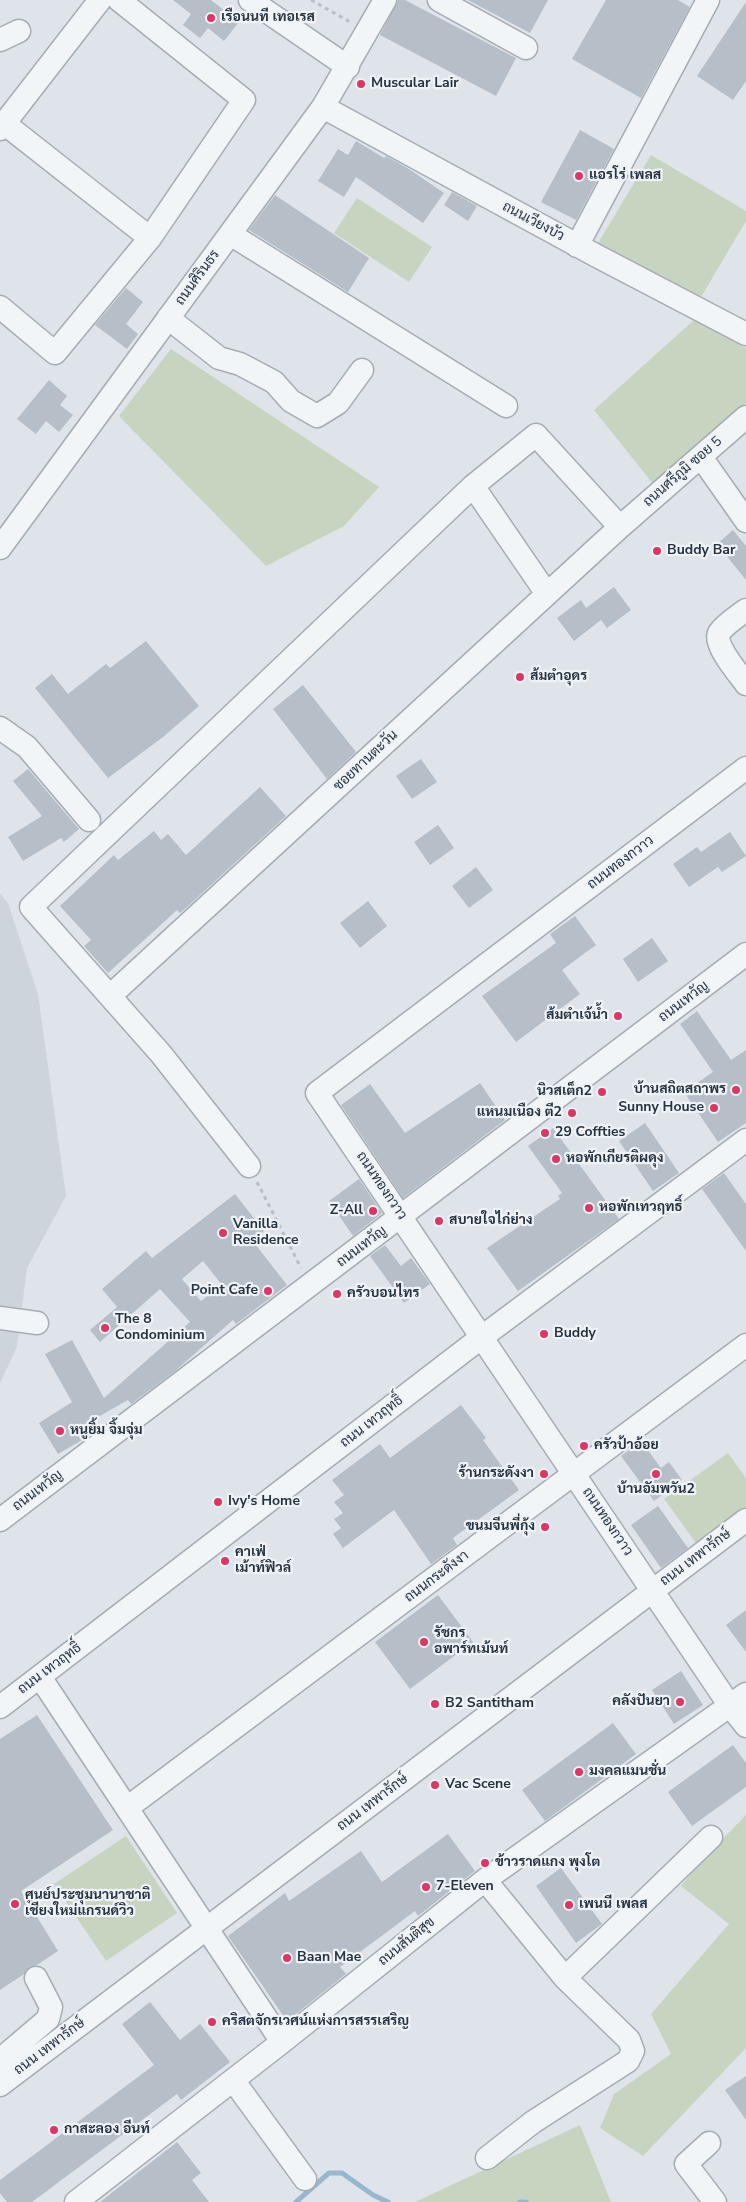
<!DOCTYPE html>
<meta charset="utf-8">
<style>
body{margin:0}
canvas{display:block;background:#dfe4ea}
</style>
<canvas width="746" height="2202"></canvas>
<script>
const g = document.querySelector('canvas').getContext('2d');
g.lineJoin = 'round';
function fill(path, color) {
  g.fillStyle = color;
  g.fill(path, 'evenodd');
}
function trace(path, color, width, dash) {
  g.strokeStyle = color;
  g.lineWidth = width;
  g.lineCap = dash ? 'butt' : 'round';
  g.setLineDash(dash || []);
  g.stroke(path);
}
function label(font, color, halo, rows, align = 'center') {
  g.font = font + ' "Nunito Sans",Sarabun,sans-serif';
  g.lineWidth = 4.5;
  g.setLineDash([]);
  g.textBaseline = 'middle';
  g.strokeStyle = halo;
  g.fillStyle = color;
  for (const [text, x, y, turn = 0] of rows) {
    g.save();
    g.translate(x, y);
    g.rotate((+turn || 0) * Math.PI / 180);
    g.textAlign = isNaN(turn) ? turn : align;
    if (halo) g.strokeText(text, 0, 0);
    g.fillText(text, 0, 0);
    g.restore();
  }
}
const built = new Path2D(`
 M0,894L8,903L38,994L66,1196L27,1268L17,1347L0,1383Z`);
const green = new Path2D(`
 M651,155L746,211V221L698,302L598,243Z
 M357,198L432,247L409,282L334,233Z
 M694,320L746,348V403L654,485L594,410Z
 M171,349L379,487L344,526L266,566L119,416Z
 M728,1453L746,1478V1507L696,1543L664,1499Z
 M746,1815V2048L643,2156L600,2128L614,2094L671,2054L651,2014L729,1924L681,1886L702,1860Z
 M126,1836L177,1913L106,1961L54,1884Z
 M580,2125L611,2202H415Z`);
const stream = new Path2D(`
 M296,2202L329,2173H342L373,2195L388,2202
 M520,2202H526`);
const building = new Path2D(`
 M173,0H211L239,22L224,41L208,28L200,38L183,25L191,14Z
 M398,0H405L516,58L496,96L380,35Z
 M468,0H548L530,33Z
 M606,0H678L690,7L641,98L572,59Z
 M746,2V81L733,100L697,76Z
 M580,130L614,149L576,220L541,202Z
 M356,141L384,158L386,156L409,169L444,193L423,223L356,177L344,197L318,181L338,149L348,155Z
 M452,192L477,206L468,221L444,205Z
 M275,195L369,258L348,292L249,230Z
 M126,288L143,302L126,324L138,334L127,349L95,325Z
 M49,380L67,396L60,405L73,415L59,432L46,421L36,434L17,419Z
 M733,530L746,546V580L717,544Z
 M614,587L631,610L607,628L601,620L574,641L557,618L581,600L586,608Z
 M146,641L199,706L163,737L108,778L35,688L52,674L68,694L106,664L110,668Z
 M303,685L356,752L327,779L273,709Z
 M421,759L437,782L412,799L396,776Z
 M28,769L79,829L64,842L61,838L23,861L8,837L42,816L13,781Z
 M260,787L286,816L187,907L180,913L177,910L108,973L84,946L91,940L60,906L114,855L118,860L154,831L161,840L168,834L186,855Z
 M438,825L454,848L430,865L414,842Z
 M730,832L746,856L722,872L718,867L689,887L673,864L697,847L701,852Z
 M476,867L493,890L469,908L452,886Z
 M368,901L387,926L360,948L340,923Z
 M575,916L596,945L562,970L580,994L516,1042L482,996L556,943L550,934Z
 M652,938L668,961L638,982L623,959Z
 M697,1011L731,1060L746,1050V1123L718,1142L684,1092L713,1072L680,1024Z
 M480,1083L505,1120L403,1198L341,1105L370,1084L405,1133Z
 M645,1123L679,1173L653,1191L619,1141Z
 M553,1128L619,1219L518,1291L487,1248L560,1199L558,1196L562,1193L528,1146Z
 M724,1173L746,1204V1251L702,1189Z
 M359,1179L382,1213L353,1236L329,1201Z
 M235,1194L264,1231L252,1240L287,1285L236,1324L233,1320L174,1372L131,1404L128,1400L75,1430L82,1440L58,1454L39,1423L72,1402L45,1354L72,1340L104,1398L190,1322L160,1289L100,1342L90,1330L117,1307L102,1289L146,1251L152,1258ZM203,1261L222,1285L201,1301L182,1279Z
 M385,1245L401,1266L411,1258L430,1284L404,1303L370,1256Z
 M461,1405L486,1438L483,1440L519,1490L453,1538L457,1545L431,1564L394,1510L343,1548L333,1534L341,1528L334,1519L343,1513L334,1502L344,1495L332,1480L380,1444L390,1458Z
 M641,1441L661,1468L669,1462L682,1480L654,1501L621,1456Z
 M658,1506L688,1548L661,1568L631,1525Z
 M438,1595L473,1642L410,1689L375,1642Z
 M746,1610V1652L726,1625Z
 M681,1671L703,1705L674,1724L652,1690Z
 M37,1715L113,1830L21,1891L58,1951L37,1965L30,1967L24,1974L0,1990V1739Z
 M613,1723L636,1754L545,1821L522,1790Z
 M733,1745L746,1763V1787L692,1826L668,1792Z
 M448,1834L475,1871L418,1916L415,1911L340,1967L346,1974L287,2021L228,1936L285,1893L289,1901L361,1851L382,1882Z
 M561,1868L602,1924L576,1943L536,1886Z
 M150,2002L180,2040L200,2024L230,2062L181,2100L177,2094L32,2202H7L0,2193V2180L154,2065L122,2024Z
 M746,2076V2120L725,2090Z
 M177,2142L201,2173L192,2180L209,2202H100Z`);
const path = new Path2D(`
 M311,0L352,23
 M257,1182L301,1268`);
const minor = new Path2D(`
 M250,0L348,67
 M439,0L526,48
 M0,40L19,31
 M323,107L595,255L746,334
 M5,124L150,238
 M0,129L100,0
 M230,234L506,406
 M577,246L708,0
 M0,307L55,353L150,238L244,100L119,0
 M168,318L219,358L240,364L274,382L291,401L317,416L338,403L362,370
 M701,457L746,521
 M473,486L547,594
 M0,548L323,107L385,0
 M746,610C738,616 725,624 719,633C713,644 739,674 746,684
 M0,728L27,747L89,820
 M746,768L317,1093L730,1706L746,1726
 M111,995L620,527L746,417
 M249,1166L161,1054L31,907L473,486L536,435L620,527
 M0,1318L37,1323
 M0,1520L746,954
 M40,1677L282,2042
 M0,1707L482,1337L746,1140
 M127,1808L746,1345
 M485,1880L565,1978L629,2040L633,2051L628,2061L533,2122L487,2158
 M565,1978L711,1837
 M0,2060L48,2019L51,2007L36,1978
 M233,2080L305,2179
 M0,2085L746,1520
 M709,2143L686,2164L715,2202
 M76,2202L282,2042L485,1880L746,1694`);
const markers = [
 [211,18,5,"#da3864"],
 [361,84,5,"#da3864"],
 [579,176,5,"#da3864"],
 [657,551,5,"#da3864"],
 [520,677,5,"#da3864"],
 [618,1016,5,"#da3864"],
 [736,1090,5,"#da3864"],
 [602,1092,5,"#da3864"],
 [714,1108,5,"#da3864"],
 [572,1113,5,"#da3864"],
 [545,1133,5,"#da3864"],
 [556,1159,5,"#da3864"],
 [589,1208,5,"#da3864"],
 [373,1211,5,"#da3864"],
 [439,1221,5,"#da3864"],
 [223,1233,5,"#da3864"],
 [268,1291,5,"#da3864"],
 [337,1294,5,"#da3864"],
 [105,1328,5,"#da3864"],
 [544,1334,5,"#da3864"],
 [60,1431,5,"#da3864"],
 [584,1446,5,"#da3864"],
 [544,1474,5,"#da3864"],
 [656,1474,5,"#da3864"],
 [218,1502,5,"#da3864"],
 [545,1527,5,"#da3864"],
 [225,1561,5,"#da3864"],
 [424,1642,5,"#da3864"],
 [680,1702,5,"#da3864"],
 [435,1704,5,"#da3864"],
 [579,1772,5,"#da3864"],
 [435,1785,5,"#da3864"],
 [485,1863,5,"#da3864"],
 [426,1887,5,"#da3864"],
 [15,1904,5,"#da3864"],
 [569,1905,5,"#da3864"],
 [287,1958,5,"#da3864"],
 [212,2022,5,"#da3864"],
 [54,2130,5,"#da3864"]
];
const poiNames = [
 ["เรือนนที เทอเรส",221,18],
 ["Muscular Lair",371,84],
 ["แอรโร่ เพลส",589,176],
 ["Buddy Bar",667,551],
 ["ส้มตำอุดร",530,677],
 ["ส้มตำเจ้น้ำ",608,1016,"right"],
 ["บ้านสถิตสถาพร",726,1090,"right"],
 ["นิวสเต็ก2",592,1092,"right"],
 ["Sunny House",704,1108,"right"],
 ["แหนมเนือง ตี2",562,1113,"right"],
 ["29 Coffties",555,1133],
 ["หอพักเกียรติผดุง",566,1159],
 ["หอพักเทวฤทธิ์",599,1208],
 ["Z-All",363,1211,"right"],
 ["สบายใจไก่ย่าง",449,1221],
 ["Vanilla",233,1225],
 ["Residence",233,1241],
 ["Point Cafe",258,1291,"right"],
 ["ครัวบอนไทร",347,1294],
 ["The 8",115,1320],
 ["Condominium",115,1336],
 ["Buddy",554,1334],
 ["หนูยิ้ม จิ้มจุ่ม",70,1431],
 ["ครัวป้าอ้อย",594,1446],
 ["ร้านกระดังงา",534,1474,"right"],
 ["บ้านอัมพวัน2",656,1490,"center"],
 ["Ivy's Home",228,1502],
 ["ขนมจีนพี่กุ้ง",535,1527,"right"],
 ["คาเฟ่",235,1553],
 ["เม้าท์ฟิวล์",235,1569],
 ["รัชกร",434,1634],
 ["อพาร์ทเม้นท์",434,1650],
 ["คลังปันยา",670,1702,"right"],
 ["B2 Santitham",445,1704],
 ["มงคลแมนชั่น",589,1772],
 ["Vac Scene",445,1785],
 ["ข้าวราดแกง พุงโต",495,1863],
 ["7-Eleven",436,1887],
 ["ศูนย์ประชุมนานาชาติ",25,1896],
 ["เชียงใหม่แกรนด์วิว",25,1912],
 ["เพนนี เพลส",579,1905],
 ["Baan Mae",297,1958],
 ["คริสตจักรเวศน์แห่งการสรรเสริญ",222,2022],
 ["กาสะลอง อีนท์",64,2130]
];
const streetNames = [
 ["ถนนเวียงบัว",533,222,28],
 ["ถนนศิรินธร",198,278,-54],
 ["ถนนศรีภูมิ ซอย 5",683,472,-41],
 ["ซอยทานตะวัน",366,761,-43],
 ["ถนนทองกวาว",621,863,-37],
 ["ถนนเทวัญ",684,1002,-37],
 ["ถนนทองกวาว",381,1186,56],
 ["ถนนเทวัญ",362,1247,-37],
 ["ถนน เทวฤทธิ์",372,1422,-38],
 ["ถนนเทวัญ",38,1491,-37],
 ["ถนนทองกวาว",607,1522,56],
 ["ถนน เทพารักษ์",696,1558,-37],
 ["ถนนกระดังงา",437,1577,-37],
 ["ถนน เทวฤทธิ์",50,1669,-37],
 ["ถนน เทพารักษ์",373,1803,-37],
 ["ถนนสันติสุข",407,1942,-39],
 ["ถนน เทพารักษ์",50,2047,-37]
];
fill(built, '#cdd4dc');
fill(green, '#c7d4bf');
trace(stream, '#96b7cd', 5);
fill(building, '#b6bec7');
trace(minor, '#a4acb4', 25);
trace(path, '#b9bfc4', 3, [4, 4]);
trace(minor, '#f2f5f7', 22);
for (const [x, y, r, color] of markers) {
  const dot = new Path2D();
  dot.arc(x, y, r, 0, 2 * Math.PI);
  g.fillStyle = color;
  g.fill(dot);
  trace(dot, '#eff3f7', 2);
}
label('bold 14px', '#263442', '#eff3f7', poiNames, 'left');
label('14px', '#263442', '#eff3f7', streetNames);
</script>
